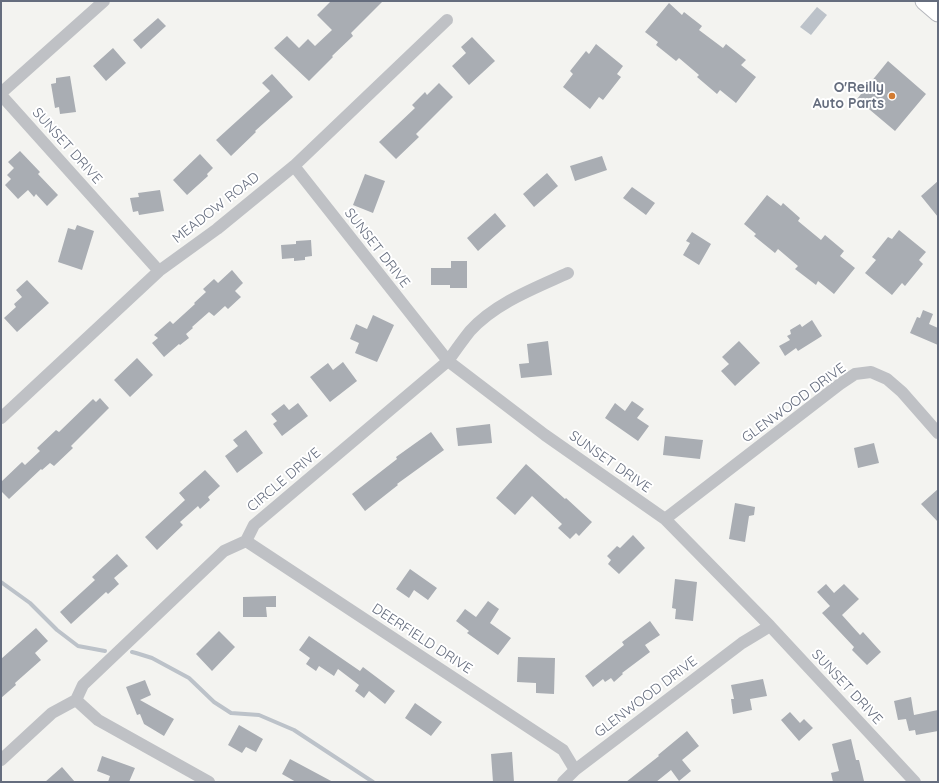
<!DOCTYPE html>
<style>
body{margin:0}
#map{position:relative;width:939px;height:783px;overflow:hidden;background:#f3f3f0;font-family:Quicksand,sans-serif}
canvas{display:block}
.frame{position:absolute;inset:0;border:2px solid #656d7e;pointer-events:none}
</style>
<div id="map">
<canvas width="939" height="783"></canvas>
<div class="frame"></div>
</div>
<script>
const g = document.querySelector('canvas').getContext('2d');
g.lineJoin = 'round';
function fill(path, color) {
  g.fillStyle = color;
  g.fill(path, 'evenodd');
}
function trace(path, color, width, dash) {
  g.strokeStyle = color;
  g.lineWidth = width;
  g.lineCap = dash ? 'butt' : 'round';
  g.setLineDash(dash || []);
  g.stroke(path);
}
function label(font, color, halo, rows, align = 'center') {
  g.font = font + ' Quicksand,sans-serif';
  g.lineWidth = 4;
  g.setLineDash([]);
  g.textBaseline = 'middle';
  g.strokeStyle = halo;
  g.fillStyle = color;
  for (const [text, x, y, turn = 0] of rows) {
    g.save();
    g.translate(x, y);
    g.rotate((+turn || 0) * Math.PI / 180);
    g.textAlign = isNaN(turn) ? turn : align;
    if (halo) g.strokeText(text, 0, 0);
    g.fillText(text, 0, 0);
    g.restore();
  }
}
const water = new Path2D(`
 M817,7L827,15L811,35L800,27Z`);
const stream = new Path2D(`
 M1,582L30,603L57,630L78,646L105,651
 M132,652L136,653L152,658L189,678L214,702L231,713L259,715L294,730L373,782`);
const building = new Path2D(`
 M331,1H383L351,33L353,36L332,56L333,57L309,81L274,48L287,36L299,48L308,39L315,46L332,30L317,15Z
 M669,3L682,15L684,12L702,26L699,30L723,48L726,44L746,60L741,65L756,77L736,103L720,90L717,94L697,77L699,75L679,58L676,61L656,45L658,42L645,32Z
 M158,18L166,26L141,49L133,40Z
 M472,37L495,61L469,85L452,66L466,53L461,47Z
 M596,44L623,66L617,74L621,77L603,100L599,97L590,109L563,87L573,74L570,71L586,51L589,54Z
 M113,48L126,63L106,81L93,66Z
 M888,61L926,94L895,131L857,99Z
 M272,74L293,97L255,131L256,132L231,156L216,140L270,91L262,83Z
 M70,76L76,112L60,114L59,107L55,108L51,84L56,83V78Z
 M439,83L453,97L416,134L419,137L396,159L379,142L415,108L412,105L425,92L427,95Z
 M20,151L40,172L38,174L58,195L47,206L36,194L34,197L28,190L18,199L5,185L11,179L7,175L14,168L8,162Z
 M200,154L213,168L207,174L208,176L187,195L173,180Z
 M602,156L607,170L575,181L570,166Z
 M547,173L558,186L534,207L523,194Z
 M365,174L385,181L373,213L353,205Z
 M938,181V217L921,196Z
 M632,187L655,203L646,215L623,198Z
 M160,190L164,211L139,215L138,211L133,212L130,198L139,197L138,193Z
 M767,195L781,206L783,203L800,218L798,221L821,240L825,235L844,251L840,256L855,268L834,294L818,281L816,285L795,269L798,266L778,249L775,253L754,236L756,234L744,224Z
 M495,213L506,226L478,251L467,238Z
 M77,225L94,231L82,270L58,262L68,228L75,230Z
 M899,230L926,252L919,260L923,264L905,286L902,283L892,295L865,273L876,260L872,257L888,237L892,239Z
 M692,232L711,244L699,265L683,255L690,243L686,241Z
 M311,240L312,256L305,257V260L294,261V258L282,259L281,245L296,244V241Z
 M451,261H467V288H450V285H431V268H451Z
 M232,270L243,283L235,291L241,297L228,309L225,306L214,316L209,312L192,327L193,328L186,334L189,338L180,345L179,344L164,357L152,343L158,338L154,335L170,321L173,324L195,304L194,303L206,292L203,289L214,279L218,283Z
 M27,280L49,303L17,332L4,318L16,307L14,304L22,297L16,290Z
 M923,310L933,314L929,324L938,328V345L910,333L917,317L920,318Z
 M373,315L394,325L377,362L355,353L359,343L350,339L356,324L367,329Z
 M812,320L822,336L798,351L796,348L785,356L779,346L790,340L787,336L791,334L790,330L800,324L802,327Z
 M548,341L552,375L521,378L519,364L529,363L527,344Z
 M739,341L760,363L735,386L721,371L729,364L722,357Z
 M137,358L153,375L130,397L114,380Z
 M343,362L357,381L330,402L310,377L328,363L333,370Z
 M100,398L109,408L71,446L73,448L54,466L50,463L42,470L41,469L9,499L1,491V482L22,462L25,465L40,451L37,448L56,430L59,432L93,399L96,402Z
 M632,401L644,409L637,418L649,426L638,441L605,418L615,403L625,411Z
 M298,403L308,416L282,436L273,424L277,421L271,414L284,404L289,410Z
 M490,424L492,443L458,446L456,428Z
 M246,430L263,453L237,473L225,456L238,446L233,440Z
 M431,432L444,450L397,484L398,485L365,511L352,494L397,459L396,457Z
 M665,436L703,440L700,459L663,455Z
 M874,443L879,463L858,468L854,448Z
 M526,464L565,499L566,498L592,522L579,536L576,533L570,539L558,528L562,524L532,496L515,515L496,498Z
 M205,470L220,486L208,497L210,500L200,509L198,506L180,522L183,525L157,550L145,537L185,500L179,493Z
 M938,489V522L921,504Z
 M735,503L755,507L754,515L749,516L745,542L729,539Z
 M633,535L645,548L619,574L608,564L611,560L607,556L617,546L620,548Z
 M117,554L128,566L114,578L119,584L108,594L106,592L71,624L60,612L95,580L92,577Z
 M410,569L437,588L428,600L414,590L409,598L396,589Z
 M675,579L697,582L693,621L675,619L676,609L672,608Z
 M826,584L834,593L844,584L859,599L842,615L860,635L863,632L881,652L867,665L852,650L854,647L822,613L830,606L817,592Z
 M276,596V607H266L267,617H243V597Z
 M488,601L499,609L490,623L511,638L498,655L467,633L469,631L456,621L465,609L476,617Z
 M650,621L660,635L645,645L650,652L622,673L623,674L614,682L611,678L605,682L603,679L593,687L585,676L624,645L622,642Z
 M36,628L48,641L35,653L41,660L15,683L16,685L1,698V659Z
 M219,631L235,647L212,671L196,654Z
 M309,636L360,671L363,667L395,691L385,704L369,691L364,698L355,691L359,685L338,669L334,676L319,666L316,671L306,664L310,658L299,650Z
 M518,657L555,658L554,694L536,693V683L517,682Z
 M763,679L767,696L750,699L752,710L733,714L731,699H734L731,685Z
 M145,680L151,695L140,700L174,719L164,736L144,724L140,714L137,715L126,687Z
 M911,697L914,715L938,710V731L916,735L915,730L909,731L906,719L898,720L894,701Z
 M415,703L442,722L431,736L405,718Z
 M790,712L800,723L804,719L813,728L799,741L781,720Z
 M239,725L263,739L256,752L246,747L242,753L228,745Z
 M687,731L699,746L682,760L691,771L679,781L671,770L656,782H626L659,756L658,755Z
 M851,739L856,760H859L864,781L858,782H833L831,773L839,771L832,744Z
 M512,752L514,782H493L491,754Z
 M102,756L135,768L129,782H108L110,776L97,771Z
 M290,759L333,782H296L282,774Z
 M62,767L75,782H45Z`);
const minor = new Path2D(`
 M1,93L104,1
 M1,95L159,271
 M294,166L448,361L545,435L665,519L770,626L915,782
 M1,418L159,271L217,229L294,166L447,20
 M665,519L840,384L855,374L871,372L887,379L902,392L938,433
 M246,541L563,750L575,770
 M76,700L98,720L209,782
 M1,760L52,713L76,700L83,685L224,551L246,541L254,525L448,361C455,351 462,341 470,331C495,303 535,288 568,273
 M563,782L575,770L742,643L770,626`);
const secondary = new Path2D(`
 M924,1L938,13`);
const markers = [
 [892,96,4,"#d27b31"]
];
const poiNames = [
 ["O'Reilly",884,88],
 ["Auto Parts",884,104]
];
const streetNames = [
 ["SUNSET DRIVE",67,146,48],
 ["MEADOW ROAD",216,208,-38],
 ["SUNSET DRIVE",377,248,52],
 ["GLENWOOD DRIVE",794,403,-36],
 ["SUNSET DRIVE",610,462,35],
 ["CIRCLE DRIVE",284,480,-40],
 ["DEERFIELD DRIVE",422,639,33],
 ["SUNSET DRIVE",847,687,47],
 ["GLENWOOD DRIVE",646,697,-37]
];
fill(water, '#bcc2c9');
trace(stream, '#bcc2c9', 4);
fill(building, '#a9adb3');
trace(secondary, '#b4b6bc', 19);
trace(minor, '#bfc1c5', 12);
trace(secondary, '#fff', 17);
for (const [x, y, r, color] of markers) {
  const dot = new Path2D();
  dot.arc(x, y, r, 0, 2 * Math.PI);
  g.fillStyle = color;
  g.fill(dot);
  trace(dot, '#fff', 1.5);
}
label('bold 14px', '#656d7e', '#fff', poiNames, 'right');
label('14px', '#656d7e', '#fff', streetNames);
</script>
